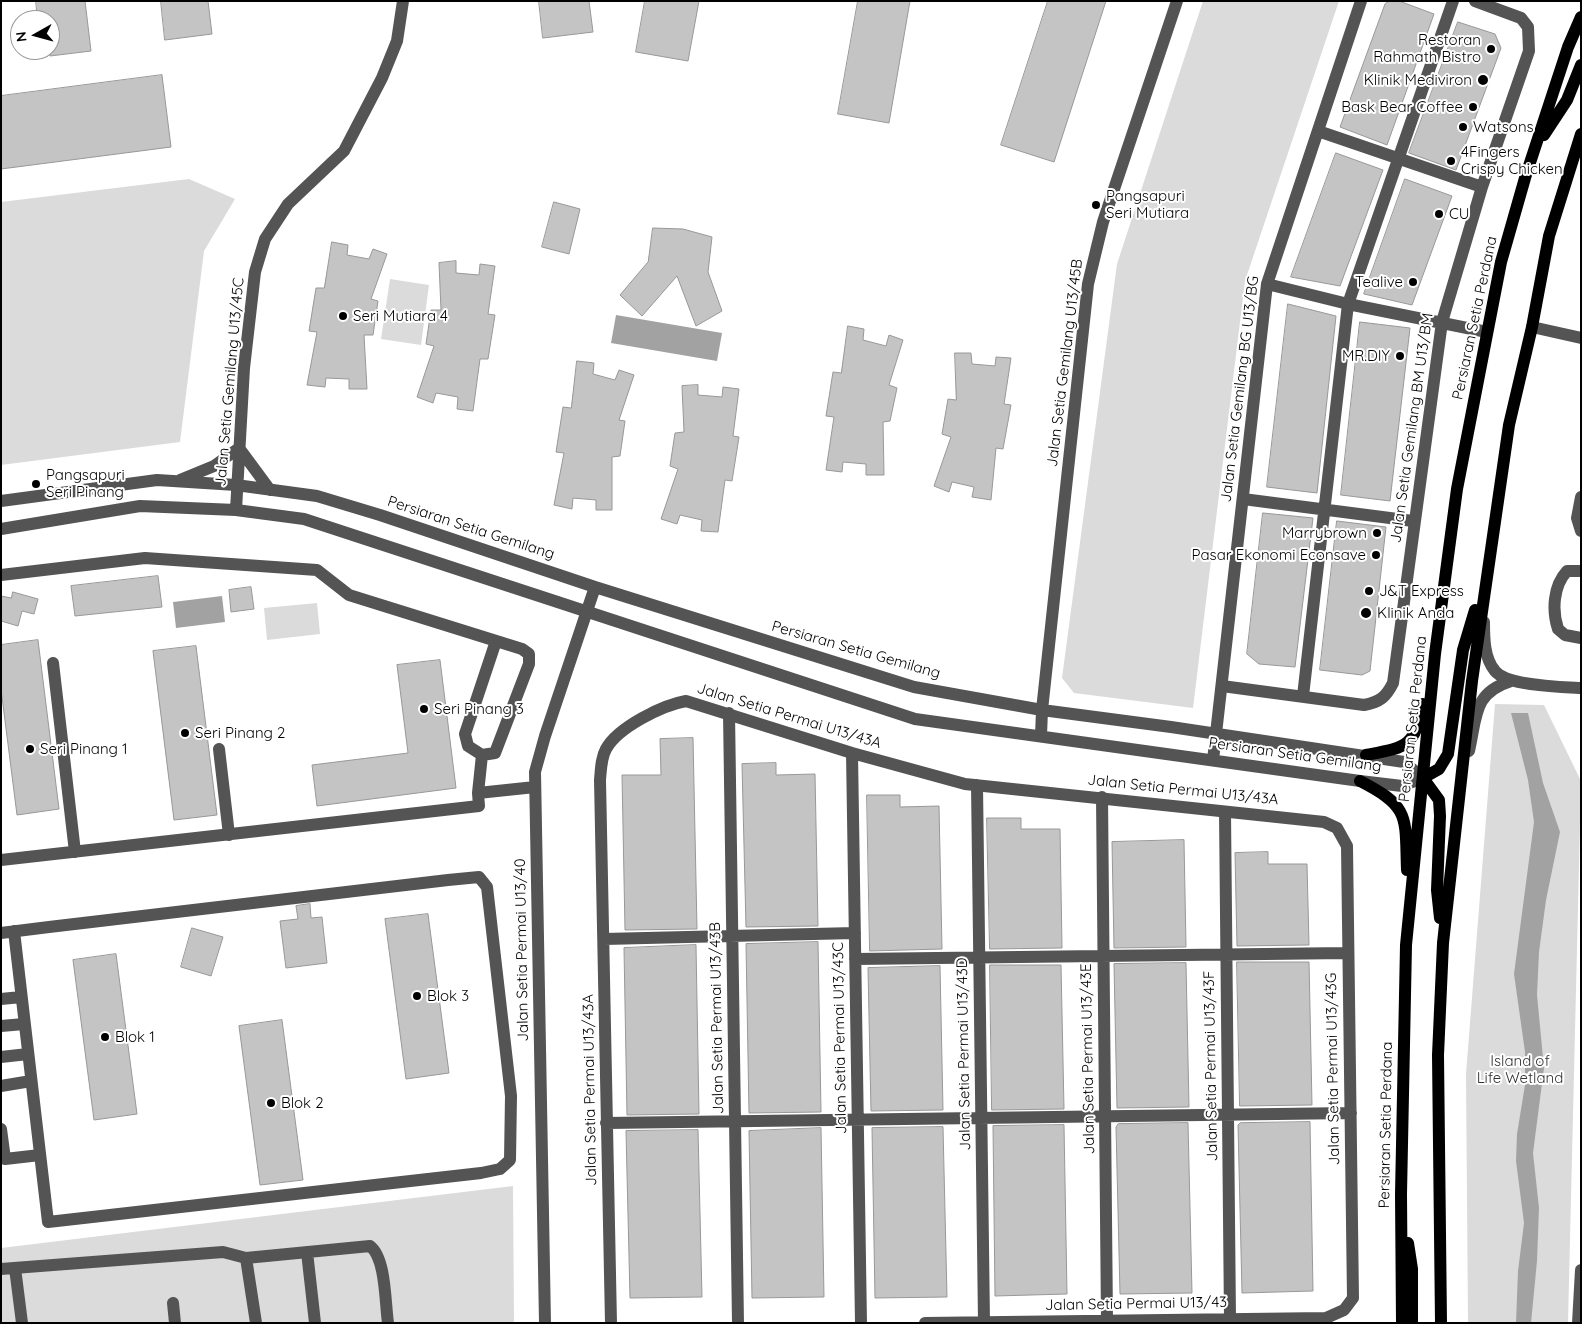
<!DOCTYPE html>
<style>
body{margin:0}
#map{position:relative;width:1582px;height:1324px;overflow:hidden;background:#fff;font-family:Quicksand,sans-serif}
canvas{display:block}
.frame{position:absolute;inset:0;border:2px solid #000;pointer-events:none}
.north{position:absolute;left:10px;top:10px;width:50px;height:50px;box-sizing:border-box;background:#fff;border:1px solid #999;border-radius:50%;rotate:263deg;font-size:14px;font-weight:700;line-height:20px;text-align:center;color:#000}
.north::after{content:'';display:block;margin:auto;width:18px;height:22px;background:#000;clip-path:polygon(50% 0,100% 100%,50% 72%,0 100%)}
</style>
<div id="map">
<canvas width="1582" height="1324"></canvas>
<div class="frame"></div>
<div class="north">N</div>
</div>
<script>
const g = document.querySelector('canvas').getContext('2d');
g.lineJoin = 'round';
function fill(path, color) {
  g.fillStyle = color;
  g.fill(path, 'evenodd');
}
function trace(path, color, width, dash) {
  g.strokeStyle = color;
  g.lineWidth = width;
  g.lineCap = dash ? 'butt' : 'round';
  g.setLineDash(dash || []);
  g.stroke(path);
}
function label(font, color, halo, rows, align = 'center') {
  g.font = font + ' Quicksand,sans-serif';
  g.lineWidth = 4;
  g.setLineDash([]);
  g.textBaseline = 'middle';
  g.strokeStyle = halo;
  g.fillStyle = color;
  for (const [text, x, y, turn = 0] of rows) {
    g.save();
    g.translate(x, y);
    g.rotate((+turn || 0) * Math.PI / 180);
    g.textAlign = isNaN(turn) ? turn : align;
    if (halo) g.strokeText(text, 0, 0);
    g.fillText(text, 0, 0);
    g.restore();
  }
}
const green = new Path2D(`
 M1203,1H1339L1245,281L1193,708L1074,693L1062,678L1117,264Z
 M189,179L235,199L204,251L180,442L1,465V202Z
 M390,279L429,285L421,345L381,339Z
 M317,603L320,634L267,640L264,608Z
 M1495,704L1544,705L1581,781L1568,1323H1468L1466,1074Z
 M513,1186L514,1323H1V1248Z`);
const water = new Path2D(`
 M616,315L722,333L717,361L611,343Z
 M222,596L225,622L176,628L173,602Z
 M1511,713H1528L1543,783L1560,832L1546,900L1539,952L1537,995L1544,1068L1533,1153L1539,1208L1537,1261L1531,1323H1516L1518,1271L1524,1223L1516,1161L1517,1134L1525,1085V1052L1514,974L1534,822L1528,780Z`);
const building = new Path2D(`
 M36,1H85L91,51L50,56V20H38Z
 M161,1H208L212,34L165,40Z
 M539,1H589L593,32L543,38Z
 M645,1H699L688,61L636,52Z
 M858,1H910L889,123L838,114Z
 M1048,1H1106L1054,162L1001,145Z
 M1390,1H1399L1434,14L1387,145L1340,127L1385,4Z
 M1458,22L1495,34L1501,48L1456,170L1409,153Z
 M162,75L171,147L1,169V96Z
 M1336,153L1383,170L1340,286L1291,277Z
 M1405,179L1452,196L1412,305L1364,294Z
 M554,202L580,209L569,254L542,247Z
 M653,228L683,229L712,237L708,272L722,311L696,326L677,276L642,316L620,295L648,262Z
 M332,242L348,245L347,255L369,259L373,249L387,254L371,299L378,301L373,335H364L367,389H349V379L326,378L325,387L307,385L317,332L309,331L316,288H324Z
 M456,261V273L479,275L480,264L495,266L488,314L495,315L488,359H480L473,411L457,409L458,397L436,393L433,403L417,397L434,346L426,344L431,310H441L439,263Z
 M1288,304L1336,316L1317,493L1267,487Z
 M1360,322L1410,328L1390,501L1341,495Z
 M848,326L864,329L863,340L886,346L889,335L903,340L889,385L897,388L890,421L883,422L884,475H866V464L843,462L842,472L826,470L834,417L826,416L833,372L841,373Z
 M955,353H971L972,364L995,366L996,357L1011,358L1004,404L1011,405L1003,449L996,448L991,500L972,497L974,487L952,482L949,492L934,486L951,437L942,434L948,399L956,400Z
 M577,361L594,363L593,374L615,380L619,370L634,375L619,420L625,421L620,456L612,457V510H596V500L573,498L572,509L554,505L564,453L556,452L563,407L571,408Z
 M698,385V395L722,397L723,387L739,389L733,436L739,437L732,481L725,480L718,532L701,531L702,520L680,515L677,524L661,519L678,469L670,466L675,433L684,432L682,386Z
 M1263,513L1313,518L1295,667L1259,664L1247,654Z
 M1337,521L1386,527L1370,671L1362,675L1320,670Z
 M158,576L162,607L75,616L71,586Z
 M251,587L254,609L231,612L229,590Z
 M13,592L38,599L34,614L22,611L18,626L1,621V596L11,598Z
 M38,640L59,809L17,815L1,689V645Z
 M196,646L217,815L174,820L153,651Z
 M440,660L456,788L317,806L312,765L408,753L397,665Z
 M693,738L697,929L625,930L622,775H661L660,739Z
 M776,763V775L815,774L818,926L746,927L742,764Z
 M867,795H900V807L939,806L942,949L870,951Z
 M987,818H1021V829H1060L1062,948L990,949Z
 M1184,840L1186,947L1114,948L1112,842Z
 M1268,852V864H1307L1309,945L1237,946L1235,853Z
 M310,904L311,918L322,917L327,963L286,968L280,921L298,919L296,906Z
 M428,914L449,1073L406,1079L385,919Z
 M192,928L223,937L211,976L181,967Z
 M818,942L821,1112L749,1113L746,944Z
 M696,945L699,1114L627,1115L624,948Z
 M116,954L137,1114L94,1120L73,960Z
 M1237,962H1309L1312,1105L1240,1106Z
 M1186,963L1189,1107L1117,1108L1114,964Z
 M990,965H1061L1064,1109L992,1110Z
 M940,966L943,1110L871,1111L868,968Z
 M282,1020L303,1180L260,1185L239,1026Z
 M1310,1122L1313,1291L1242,1293L1238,1125L1240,1123Z
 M1188,1123L1192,1293L1120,1294L1116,1127L1118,1124Z
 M1064,1125L1067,1294L995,1296L993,1126Z
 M943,1127L947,1297L875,1298L872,1128Z
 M821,1128L824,1297L752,1298L749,1131Z
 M698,1130L702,1297L630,1298L626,1131Z`);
const minor = new Path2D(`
 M1318,131L1482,187
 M1267,284L1348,304L1487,332
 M1532,327L1581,338
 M239,448L270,490
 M180,480L214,466L239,448
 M1581,497L1577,518L1581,531
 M1243,499L1413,521
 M1,501L157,480L236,485L317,496L380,515L595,587L914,687L1042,710L1171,727L1404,762L1423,778L1402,786L1360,781L915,719L304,519L236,510L140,506L1,529
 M236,510L244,368L255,272L265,239L288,204L344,151L382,78L397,41L403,1
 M1581,571H1567C1553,586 1552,611 1558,629L1565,635L1581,638
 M1,575L145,558L317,570L349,595L522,649L529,654V664L495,753L482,755L468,746L465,734L496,641
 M1484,622C1484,638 1484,658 1495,671C1507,686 1561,687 1581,688
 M53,663L75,852
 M1222,686L1364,705C1380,702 1386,697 1393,683L1442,322L1482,187L1529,51L1528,27L1521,18L1475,1
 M1303,696L1348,304L1453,1
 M729,713L738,1323
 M1041,736L1042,710L1088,284L1103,222L1177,1
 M219,749L229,835
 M1469,751C1477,716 1473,693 1511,681
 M852,753L861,1323
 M1213,760L1267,284L1361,1
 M977,785L984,1322
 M478,793L535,787
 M1102,797L1107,1321
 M1225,812L1230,1319
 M1,860L479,806L478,793L482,755
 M1,933L49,927L448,880L479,877L487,887L511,1096L510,1160L500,1169L481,1173L48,1222L14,931
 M604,939L855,933
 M855,959L1347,953
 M1,999L21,997
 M1,1026L24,1024
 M1,1057L28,1054
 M1,1086L31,1081
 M606,1123L1351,1113
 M1,1129L5,1159L40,1155
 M307,1252L315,1323
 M246,1258L370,1246C386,1258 385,1303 388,1323
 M15,1268L22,1323
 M1,1269L223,1252L246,1258L256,1323
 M173,1303L175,1323
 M545,1323L535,772L545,736L595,587
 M611,1323L600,780C601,769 601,758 606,749C618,727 663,705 686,701L852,753L965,784L1324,822L1337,828L1347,846L1353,1298L1344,1310L1326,1318L925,1323
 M1578,1323L1581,1270`);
const major = new Path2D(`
 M1544,135L1567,100L1581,65
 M1366,755C1408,747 1414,747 1423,704
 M1423,778L1439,769L1448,754L1463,650L1475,610
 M1423,778L1439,800L1440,816L1437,890L1440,918
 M1360,781C1411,807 1405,817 1407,870
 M1408,1243L1412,1269V1323
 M1402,1323L1401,1194L1406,945L1435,654L1457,489L1501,262L1525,178L1568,47L1581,17
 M1441,1323L1438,1055L1443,943L1472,681L1509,425L1532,327L1549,236L1581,134`);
const markers = [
 [1491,49,5,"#000"],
 [1483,80,6,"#000"],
 [1473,107,5,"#000"],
 [1463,127,5,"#000"],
 [1451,161,5,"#000"],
 [1096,205,5,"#000"],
 [1439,214,5,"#000"],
 [1413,282,5,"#000"],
 [343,316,5,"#000"],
 [1400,356,5,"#000"],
 [36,484,5,"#000"],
 [1377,533,5,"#000"],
 [1376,555,5,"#000"],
 [1369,591,5,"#000"],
 [1366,613,6,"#000"],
 [424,709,5,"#000"],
 [185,733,5,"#000"],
 [30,749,5,"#000"],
 [417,996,5,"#000"],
 [105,1037,5,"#000"],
 [271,1103,5,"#000"]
];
const poiNames = [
 ["Restoran",1481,40,"right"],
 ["Rahmath Bistro",1481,57,"right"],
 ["Klinik Mediviron",1472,80,"right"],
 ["Bask Bear Coffee",1463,107,"right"],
 ["Watsons",1473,127],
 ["4Fingers",1461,152],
 ["Crispy Chicken",1461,169],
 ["Pangsapuri",1106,196],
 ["Seri Mutiara",1106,213],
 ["CU",1449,214],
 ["Tealive",1403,282,"right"],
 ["Seri Mutiara 4",353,316],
 ["MR.DIY",1390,356,"right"],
 ["Pangsapuri",46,475],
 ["Seri Pinang",46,492],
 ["Marrybrown",1367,533,"right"],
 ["Pasar Ekonomi Econsave",1366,555,"right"],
 ["J&T Express",1379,591],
 ["Klinik Anda",1377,613],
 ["Seri Pinang 3",434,709],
 ["Seri Pinang 2",195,733],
 ["Seri Pinang 1",40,749],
 ["Blok 3",427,996],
 ["Blok 1",115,1037],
 ["Blok 2",281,1103]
];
const streetNames = [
 ["Persiaran Setia Perdana",1475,318,-78],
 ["Jalan Setia Gemilang U13/45B",1065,363,-83],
 ["Jalan Setia Gemilang U13/45C",230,382,-85],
 ["Jalan Setia Gemilang BG U13/BG",1240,389,-83],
 ["Jalan Setia Gemilang BM U13/BM",1412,428,-82],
 ["Persiaran Setia Gemilang",471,528,18],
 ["Persiaran Setia Gemilang",856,650,16],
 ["Jalan Setia Permai U13/43A",789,716,17],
 ["Persiaran Setia Perdana",1413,719,-84],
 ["Persiaran Setia Gemilang",1295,755,8],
 ["Jalan Setia Permai U13/43A",1183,790,6],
 ["Jalan Setia Permai U13/40",522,950,-91],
 ["Jalan Setia Permai U13/43B",717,1018,-91],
 ["Jalan Setia Permai U13/43C",840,1038,-91],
 ["Jalan Setia Permai U13/43D",964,1054,-91],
 ["Jalan Setia Permai U13/43E",1088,1059,-91],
 ["Jalan Setia Permai U13/43F",1211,1066,-91],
 ["Jalan Setia Permai U13/43G",1333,1069,-91],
 ["Jalan Setia Permai U13/43A",590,1090,-91],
 ["Persiaran Setia Perdana",1386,1125,-89],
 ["Jalan Setia Permai U13/43",1136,1304,-1]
];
const parkNames = [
 ["Island of",1520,1061],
 ["Life Wetland",1520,1078]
];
fill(green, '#dbdbdb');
fill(water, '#a2a2a2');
fill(building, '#c4c4c4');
trace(building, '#989898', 1);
trace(minor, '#545454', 12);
trace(major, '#000', 12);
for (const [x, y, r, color] of markers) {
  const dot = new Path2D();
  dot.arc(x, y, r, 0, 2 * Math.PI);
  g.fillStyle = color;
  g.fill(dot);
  trace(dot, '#fff', 2);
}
label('15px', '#000', '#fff', poiNames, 'left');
label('15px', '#000', '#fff', streetNames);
label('15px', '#323232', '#fff', parkNames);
</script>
